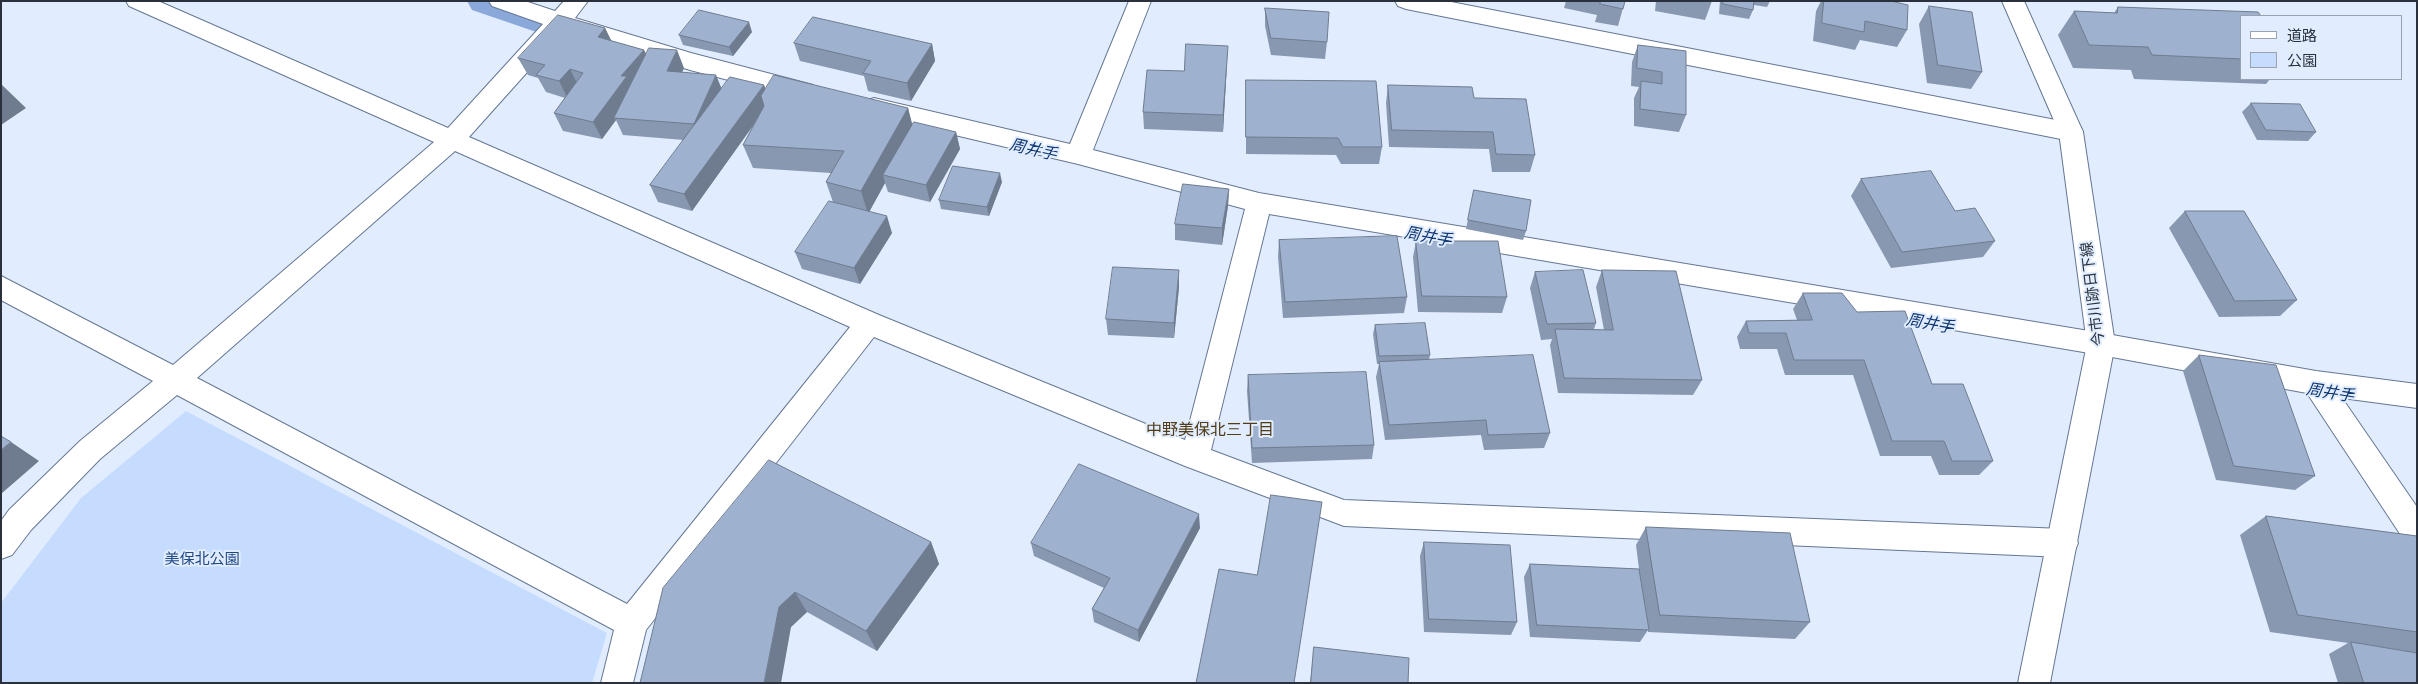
<!DOCTYPE html>
<meta charset="utf-8">
<style>
body{margin:0}
#map{position:relative;width:2418px;height:684px;overflow:hidden;background:#e1edff;font-family:Inter,"Noto Sans JP",sans-serif}
canvas{display:block}
.frame{position:absolute;inset:0;border:2px solid #2a313d;pointer-events:none}
.legend{position:absolute;left:2240px;top:15px;width:162px;height:65px;box-sizing:border-box;background:#e1edff;border:1px solid #98a2b1;margin:0;padding:6px 9px;list-style:none;font-size:15px;color:#2a313d}
.legend li{display:flex;align-items:center;gap:10px;height:25px}
.legend b{width:25px;border:1px solid #98a2b1}
</style>
<div id="map">
<canvas width="2418" height="684"></canvas>
<div class="frame"></div>
<ul class="legend">
<li><b style="height:6px;background:#fff"></b>道路</li>
<li><b style="height:14px;background:#c6dcff"></b>公園</li>
</ul>
</div>
<script>
const g = document.querySelector('canvas').getContext('2d');
g.lineJoin = 'round';
function fill(path, color) {
  g.fillStyle = color;
  g.fill(path, 'evenodd');
}
function trace(path, color, width, dash) {
  g.strokeStyle = color;
  g.lineWidth = width;
  g.lineCap = dash ? 'butt' : 'round';
  g.setLineDash(dash || []);
  g.stroke(path);
}
function label(font, color, halo, rows, align = 'center') {
  g.font = font + ' Inter,"Noto Sans JP",sans-serif';
  g.lineWidth = 4;
  g.setLineDash([]);
  g.textBaseline = 'middle';
  g.strokeStyle = halo;
  g.fillStyle = color;
  for (const [text, x, y, turn = 0] of rows) {
    g.save();
    g.translate(x, y);
    g.rotate((+turn || 0) * Math.PI / 180);
    g.textAlign = isNaN(turn) ? turn : align;
    if (halo) g.strokeText(text, 0, 0);
    g.fillText(text, 0, 0);
    g.restore();
  }
}
const green = new Path2D(`
 M186,411L607,633L592,683H1V603L81,498Z`);
const canal = new Path2D(`
 M467,1C495,1 550,0 567,23L561,32L548,36L472,10Z`);
const minor = new Path2D(`
 M126,1H158L448,128L543,24L492,6L489,1H525L555,11L564,1H588L575,18L691,53L813,85L817,91L813,97L805,100L690,70L564,31L469,137L879,315L1185,440L1245,209L1078,164L874,116L865,113L862,107L865,101L874,98L1070,144L1129,1H1151L1093,150L1259,193L2101,333L2316,371L2417,384V408L2342,398L2417,507V547L2406,543L2307,393L2101,355L1269,214L1211,450L1344,500L2063,529L2074,533L2078,543L2074,553L2063,557L1344,526L1185,466L874,337L646,630L633,683H601L614,630L177,395L100,459L31,530L12,555L1,559V521L9,510L80,441L153,381L1,300V276L173,365L434,142L129,6ZM455,151L850,327L627,604L197,378Z
 M1395,1H1446L2071,123L2080,126L2083,132L2080,138L2071,141L1406,9L1398,6Z`);
const tertiary = new Path2D(`
 M2002,1H2024L2083,132L2115,344L2050,683H2018L2087,344L2059,132Z`);
const wall = new Path2D(`
 M1566,1H1625L1618,26L1595,22L1597,15L1564,8Z
 M1656,1H1712L1705,20L1655,11Z
 M1720,1H1770L1767,7L1754,5L1753,10L1749,19L1719,14Z
 M1821,1H1891L1907,30L1897,47L1860,40L1855,50L1813,41L1816,11Z
 M1929,6L1982,72L1971,89L1927,83L1919,24Z
 M2118,7L2242,16V79H2270L2266,84L2134,79L2131,70L2073,68L2058,35L2074,11L2114,13Z
 M1265,8L1327,42L1325,59L1271,55L1265,26Z
 M605,28L611,41L644,50L646,54L684,68L682,72L721,89L764,85L765,89L908,108L912,125L956,132L960,149L930,202L888,192L885,183L869,212L892,233L860,284L802,269L795,252L833,202L826,182L831,173L753,168L743,145L754,124L692,211L658,202L650,185L684,140L623,135L616,120L602,139L563,131L554,113L565,98L546,92L538,78L528,75L518,58Z
 M752,32L733,56L683,45L679,35Z
 M794,43L932,44L935,61L911,101L868,91L864,76L800,61Z
 M1638,45L1686,51V115L1679,132L1634,126V98L1639,87L1631,86L1632,62Z
 M1227,63L1223,132L1144,129L1143,112L1184,71Z
 M1246,80L1382,147L1379,164H1341L1336,155L1246,154Z
 M1388,85L1474,98L1535,155L1530,172H1492L1489,149L1389,147L1386,103Z
 M2251,103L2316,132L2308,141L2257,140L2242,112Z
 M1861,179L1955,211L1995,241L1983,257L1891,268L1851,196Z
 M1002,182L989,216L941,209L939,200Z
 M1229,189L1228,206L1222,245L1175,240V224Z
 M1474,190L1526,231L1523,240L1466,229Z
 M2185,211L2297,300L2280,316L2219,317L2169,228Z
 M1279,240L1407,297L1404,313L1283,318L1278,257Z
 M1416,241L1507,297L1502,313L1418,312L1413,257Z
 M1602,270L1702,380L1693,395L1558,393L1550,345L1552,339L1541,340L1530,288L1535,272L1596,323L1594,329L1604,330L1596,287Z
 M1179,287L1174,338L1108,335L1106,319Z
 M1803,293L1857,312L1932,384L1993,461L1979,475H1939L1931,456H1880L1853,375H1785L1777,349H1740L1737,337L1746,321L1797,320L1793,309Z
 M1375,325L1430,355L1429,360L1550,433L1544,448L1484,450L1481,435L1385,440L1376,377L1379,364H1377L1373,334Z
 M2199,355L2315,476L2295,490L2216,480L2183,371Z
 M1248,375L1374,445L1372,459L1252,463L1247,391Z
 M2266,516L2417,536V683H2338L2329,654L2348,643L2270,632L2240,535Z
 M1646,527L1810,622L1795,639L1648,632V630L1640,642L1530,637L1524,577L1530,564L1639,569L1636,545Z
 M1200,528L1139,642L1094,622L1092,609L1104,588L1034,556L1031,543Z
 M931,542L939,564L877,651L807,612L791,627L663,588Z
 M1424,542L1517,622L1511,635L1424,632L1420,556Z
 M1314,647L1408,683H1310Z`);
const shadedWall = new Path2D(`
 M749,22L752,32L733,56L729,47Z
 M605,28L614,46L598,37Z
 M932,44L935,61L911,101L907,83Z
 M1228,46L1227,63L1223,132V115Z
 M644,50L652,67L614,118L616,120L602,139L593,122L621,76Z
 M677,50L684,68L674,89L667,71Z
 M570,69L579,87L568,99L559,81Z
 M716,75L723,92L701,141L694,124Z
 M1,84L26,108L1,125Z
 M764,85L770,102L692,211L684,194Z
 M908,108L914,131L883,175L885,183L868,214L861,191Z
 M956,132L960,149L930,202L926,185Z
 M1000,173L1002,182L989,216L987,207Z
 M1229,189L1228,206L1222,245V228Z
 M887,216L892,233L860,284L854,268Z
 M1179,270V287L1174,338V323Z
 M11,442L39,461L1,494V450Z
 M1199,514L1200,528L1139,642L1138,630Z
 M931,542L939,564L877,651L866,631Z
 M795,592L807,612L791,627L781,683H764L779,607Z`);
const building = new Path2D(`
 M1601,1H1625L1623,9L1600,4Z
 M1723,1H1754L1753,10L1723,4Z
 M1824,1H1891L1908,5L1907,30L1865,21L1864,32L1822,23Z
 M1929,6L1972,12L1982,72L1938,65Z
 M2118,7L2258,12L2261,16H2242V59L2152,55L2148,47L2089,45L2074,11L2117,13Z
 M1265,8L1329,12L1327,42L1271,38Z
 M699,10L749,22L729,47L679,35Z
 M558,15L605,28L598,37L644,50L621,76H627L593,122L554,113L583,73L570,69L559,81L536,75L545,65L518,58Z
 M813,17L932,44L907,83L863,73L871,61L794,43Z
 M1186,44L1228,46L1223,115L1143,112L1147,70L1184,71Z
 M1638,45L1686,51V115L1640,109L1641,81L1662,84V72L1637,68Z
 M649,48L677,50L667,71L716,75L694,124L614,118Z
 M774,75L908,108L861,191L826,182L844,151L743,145L764,106L761,96Z
 M730,77L764,85L684,194L650,185Z
 M1246,80L1376,81L1382,147H1343L1338,138L1246,137Z
 M1388,85L1472,87L1474,98L1526,99L1535,155L1496,154L1493,132L1392,130Z
 M2251,103L2300,104L2316,132L2266,130Z
 M914,122L956,132L926,185L883,175Z
 M953,166L1000,173L987,207L939,200Z
 M1931,171L1955,211L1975,208L1995,241L1902,252L1861,179Z
 M1183,184L1229,189L1222,228L1175,224Z
 M1474,190L1531,200L1526,231L1468,220Z
 M829,201L887,216L854,268L795,252Z
 M2185,211H2244L2297,300L2235,301Z
 M1397,236L1407,297L1285,302L1279,240Z
 M1416,241H1498L1507,297L1422,296Z
 M1113,267L1179,270L1174,323L1106,319Z
 M1583,270L1596,323L1547,324L1535,272Z
 M1602,270L1676,271L1702,380L1564,378L1555,329L1613,330Z
 M1803,293H1842L1857,312L1905,311L1932,384H1963L1993,461H1952L1944,441H1892L1864,360H1794L1786,333H1749L1746,321L1812,320Z
 M1425,323L1430,355L1379,356L1375,325Z
 M1533,355L1550,433L1488,435L1486,420L1389,425L1379,362Z
 M2199,355L2276,365L2315,476L2234,466Z
 M1366,372L1374,445L1252,448L1248,375Z
 M1,436L11,442L1,450Z
 M769,460L931,542L866,631L795,592L779,607L764,683H640L663,588Z
 M1079,464L1199,514L1138,630L1092,609L1110,578L1031,543Z
 M1271,495L1322,502L1294,683H1196L1219,569L1257,575Z
 M2266,516L2417,536V632L2298,615Z
 M1646,527L1790,533L1810,622L1660,615Z
 M1424,542L1510,545L1517,622L1429,619Z
 M1530,564L1639,569L1649,630L1537,625Z
 M2351,642L2417,653V683H2364Z
 M1314,647L1409,658L1408,683H1311Z`);
const streetNames = [
 ["今市川跡日下線",2093,294,-97]
];
const parkNames = [
 ["美保北公園",202,559]
];
const waterNames = [
 ["周井手",1033,150,13],
 ["周井手",1428,237,10],
 ["周井手",1930,324,10],
 ["周井手",2330,393,9]
];
const neighbourhoodNames = [
 ["中野美保北三丁目",1210,430]
];
fill(green, '#c6dcff');
fill(canal, '#8aa9da');
trace(minor, '#657792', 2);
trace(tertiary, '#657792', 2);
fill(minor, '#fff');
fill(tertiary, '#fff');
fill(wall, '#8898b1');
fill(shadedWall, '#6f7c90');
fill(building, '#9eb1ce');
trace(building, '#6f7c90', 1);
label('15px', '#2a313d', '#e1edff', streetNames);
label('15px', '#224985', '#e1edff', parkNames);
label('italic 16px', '#103771', '#e1edff', waterNames);
label('16px', '#513c17', '#e1edff', neighbourhoodNames);
</script>
